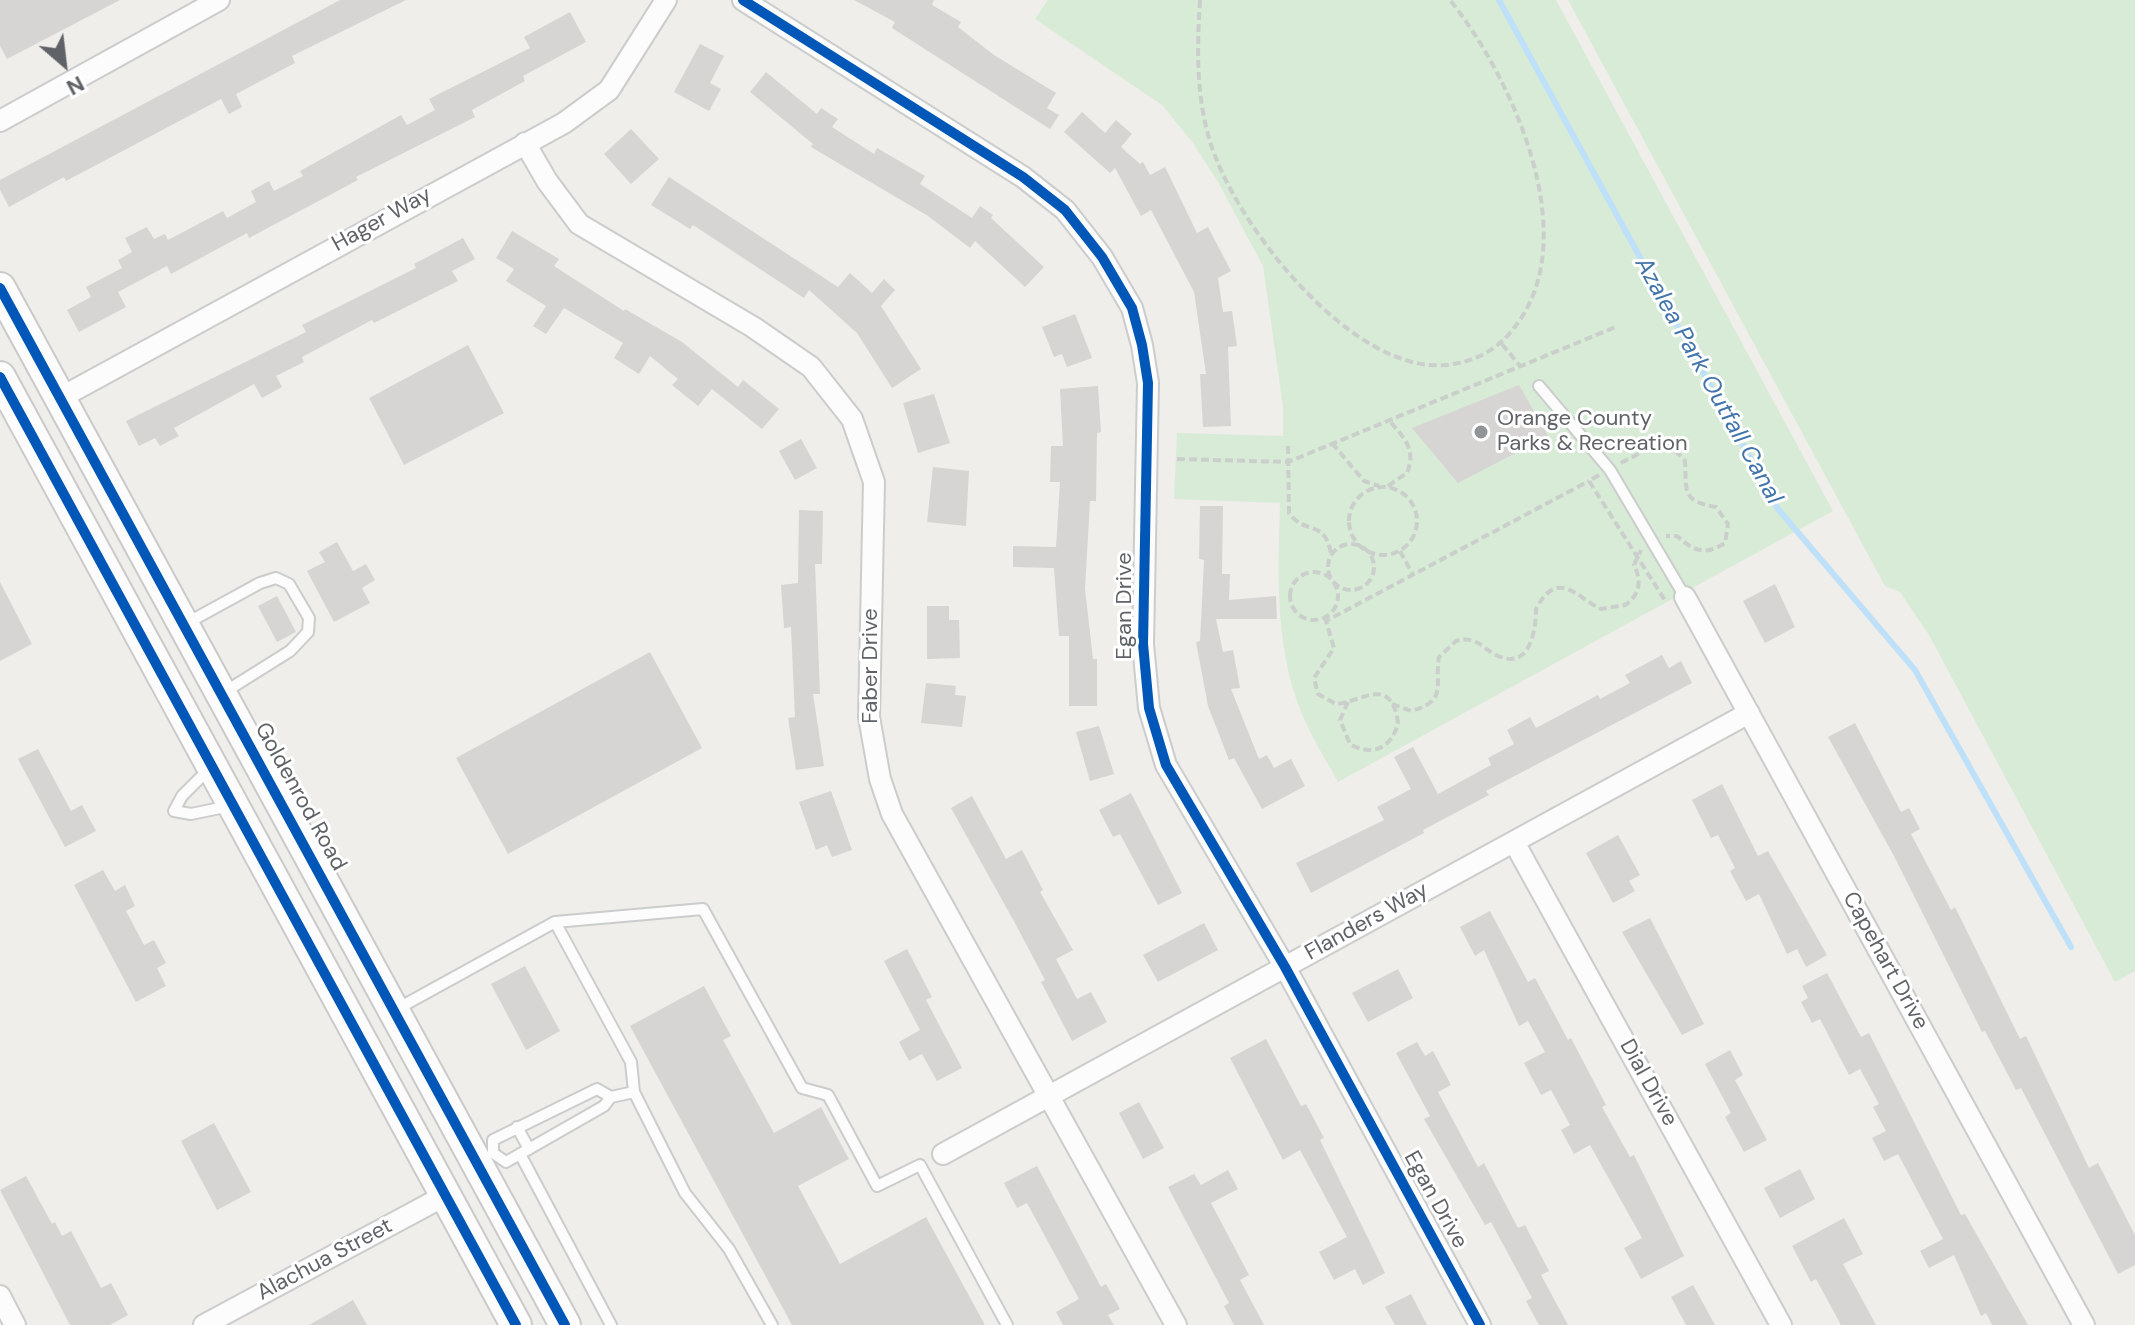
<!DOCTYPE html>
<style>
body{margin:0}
#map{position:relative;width:2135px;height:1325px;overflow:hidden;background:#efeeea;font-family:"DM Sans",sans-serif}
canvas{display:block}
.north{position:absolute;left:24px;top:24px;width:80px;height:80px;-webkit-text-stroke:6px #fff;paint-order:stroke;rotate:152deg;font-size:22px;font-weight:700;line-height:32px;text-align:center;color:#5f6368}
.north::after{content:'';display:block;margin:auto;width:28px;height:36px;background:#5f6368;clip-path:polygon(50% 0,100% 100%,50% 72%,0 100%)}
</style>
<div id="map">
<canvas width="2135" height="1325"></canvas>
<div class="north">N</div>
</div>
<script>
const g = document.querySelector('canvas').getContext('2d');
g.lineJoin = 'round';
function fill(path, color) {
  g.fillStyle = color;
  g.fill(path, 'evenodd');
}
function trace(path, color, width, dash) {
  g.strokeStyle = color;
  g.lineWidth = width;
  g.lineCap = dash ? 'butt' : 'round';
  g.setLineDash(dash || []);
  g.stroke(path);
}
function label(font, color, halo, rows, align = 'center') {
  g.font = font + ' "DM Sans",sans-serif';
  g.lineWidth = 6;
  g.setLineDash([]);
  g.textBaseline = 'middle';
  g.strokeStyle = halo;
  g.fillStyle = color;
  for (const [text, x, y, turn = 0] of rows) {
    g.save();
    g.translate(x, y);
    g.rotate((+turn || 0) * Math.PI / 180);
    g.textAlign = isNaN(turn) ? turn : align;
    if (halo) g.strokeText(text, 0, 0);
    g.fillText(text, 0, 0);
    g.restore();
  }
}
const green = new Path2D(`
 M1048,0H1556L1833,511L1338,782C1328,763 1315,743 1306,723C1274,654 1278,577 1280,503L1174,499L1177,433L1283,436V407L1263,266L1218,182L1193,143L1162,105L1035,19Z
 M1568,0H2135V971L2115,982L1929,635L1900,592L1885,586Z`);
const stream = new Path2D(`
 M1499,0L1778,509L1915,670L2071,947`);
const building = new Path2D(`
 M0,0H120L7,59L0,46Z
 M340,0H406L292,56L295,63L236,94L242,107L229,114L221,99L66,181L64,177L9,207L0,190V180Z
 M854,0H934L932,5L961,22L958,27L994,55L1056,93L1047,108L1059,115L1050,129L892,28L895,22Z
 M570,12L586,42L523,76L525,81L472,110L475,117L356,177L358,180L249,238L247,233L171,274L167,266L118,292L126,307L79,332L67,310L91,297L86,287L122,268L118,260L132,252L125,238L147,227L154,239L165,234L168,240L223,211L227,218L256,202L251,191L269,181L274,191L303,176L300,171L401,115L407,125L435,110L429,99L530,48L524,37Z
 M700,44L724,56L710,83L721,89L709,111L674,92Z
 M766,72L817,114L821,108L838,119L832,127L874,154L877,148L925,176L920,184L972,218L980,206L993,215L991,218L1044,267L1025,287L975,241L970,248L928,216L811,147L813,144L750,92Z
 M1082,112L1105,133L1116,120L1132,134L1121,147L1140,164L1143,162L1150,175L1165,167L1197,233L1208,227L1231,271L1218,278L1223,312L1232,311L1237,346L1228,347L1231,426L1203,427L1200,374H1206L1194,292L1151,210L1141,216L1115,168L1110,173L1064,132Z
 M631,129L659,159L631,184L604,154Z
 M669,177L838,287L850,273L872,293L884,279L895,290L881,306L921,369L892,388L857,333L809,290L804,298L693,225L690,229L651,205Z
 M512,231L559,259L554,266L624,311L625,309L682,342L738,387L743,380L779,409L762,429L712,389L698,406L672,385L678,379L650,356L639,374L614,358L623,343L564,308L546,334L533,326L546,306L506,281L514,269L496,258Z
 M463,238L475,259L452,271L458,281L374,323L372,320L302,357L304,362L276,376L282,387L262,398L254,384L174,428L179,436L160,446L155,438L139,446L126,421L306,332L302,325L416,268L414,264Z
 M1075,314L1092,358L1067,367L1062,354L1054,357L1042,327Z
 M468,345L504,413L404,465L369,398Z
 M1519,385L1548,436L1458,483L1412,428Z
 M1098,386L1101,432L1097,433L1096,501H1090L1085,589L1093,659H1097V706H1069V636H1059L1054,568L1013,567V546L1056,547L1060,482H1050L1051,446H1063L1060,389Z
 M934,394L950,443L918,453L903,403Z
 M801,439L817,468L795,480L779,451Z
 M933,467L969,471L966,526L927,522Z
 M1200,506H1223L1222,574H1230L1229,600L1276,596L1277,619H1216L1223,652L1233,650L1240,688L1231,689L1259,759L1267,755L1274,768L1291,759L1305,786L1262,809L1234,758L1229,760L1208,706L1196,642L1200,641L1204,560L1199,559Z
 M799,510L823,511L822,564H815L820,694H813L824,766L796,770L788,718L795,717L791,627L784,628L781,585L798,583Z
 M337,542L353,571L366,564L375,580L362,588L370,603L334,622L307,571L325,562L319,552Z
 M0,582L32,644L0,661Z
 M1775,584L1795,627L1765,643L1743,601Z
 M277,596L296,632L277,642L258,606Z
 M927,606H949V620H959L960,658L927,659Z
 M650,652L702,748L508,854L456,758Z
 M1662,655L1669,668L1681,661L1692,683L1486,791L1489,795L1423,830L1424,833L1311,893L1296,863L1384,820L1377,807L1411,789L1394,757L1413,747L1438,794L1491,765L1488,758L1514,744L1507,730L1530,717L1536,728L1598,695L1600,699L1630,683L1625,675Z
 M926,683L956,686L955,695L966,696L962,727L921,723Z
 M1855,723L1901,812L1909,808L1920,829L1911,834L1951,910L1955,907L2020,1039L2026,1036L2089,1168L2098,1163L2135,1235V1265L2118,1274L2021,1088L2016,1090L1985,1031L1982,1032L1894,856L1828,737Z
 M1099,726L1114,774L1090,781L1076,732Z
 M38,749L71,811L82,805L96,831L65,847L18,759Z
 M1722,784L1758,856L1768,851L1827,955L1806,967L1797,949L1787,954L1759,894L1746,901L1730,871L1735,868L1718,835L1711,838L1692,800Z
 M831,791L852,850L832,857L827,845L816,850L799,802Z
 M1131,793L1182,893L1158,905L1120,834L1113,837L1099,810Z
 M972,796L1006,859L1022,850L1043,890L1040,892L1073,950L1056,959L1077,999L1091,992L1107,1022L1072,1041L1041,982L1045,980L1016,925L951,808Z
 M1618,835L1640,875L1629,881L1635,891L1613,903L1586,853Z
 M103,870L115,891L125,885L135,906L126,911L144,945L154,940L166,963L157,968L166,986L136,1002L74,885Z
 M1490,911L1528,982L1535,978L1568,1040L1571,1038L1606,1105L1602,1107L1630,1157L1634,1155L1684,1256L1641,1279L1624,1248L1642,1238L1590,1145L1574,1154L1561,1130L1570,1125L1551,1090L1541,1095L1524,1063L1545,1052L1528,1021L1519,1026L1484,950L1475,956L1460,927Z
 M1650,918L1704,1024L1682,1035L1622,932Z
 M1204,923L1218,950L1158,982L1143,955Z
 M907,949L932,997L926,1000L962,1068L937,1081L922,1054L909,1061L899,1042L920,1030L884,961Z
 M525,966L560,1031L526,1050L491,984Z
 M1398,969L1413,998L1368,1022L1352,993Z
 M1827,973L1861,1037L1869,1033L1961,1215L1965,1214L2028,1325H1992L1986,1313L1981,1316L1954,1255L1929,1268L1920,1251L1943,1239L1898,1154L1884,1161L1872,1138L1886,1131L1873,1107L1879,1104L1860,1069L1849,1075L1820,1019L1812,1023L1801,1002L1808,998L1802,986Z
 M704,986L731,1036L723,1040L774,1133L821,1107L849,1159L798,1186L840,1264L926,1217L985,1325H792L630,1026Z
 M1266,1039L1301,1106L1306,1104L1324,1138L1320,1140L1385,1273L1363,1285L1355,1269L1334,1280L1319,1252L1347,1237L1300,1150L1283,1160L1230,1058Z
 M1417,1042L1425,1056L1433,1051L1451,1085L1438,1092L1478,1167L1484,1163L1518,1228L1525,1225L1549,1271L1541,1275L1568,1325H1539L1526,1301L1532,1298L1491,1222L1485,1225L1424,1119L1430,1116L1396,1053Z
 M1730,1050L1743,1075L1735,1080L1767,1140L1744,1152L1725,1117L1731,1113L1705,1064Z
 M1139,1102L1164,1148L1143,1159L1119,1113Z
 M214,1123L251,1192L217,1210L181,1141Z
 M1037,1166L1101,1287L1106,1284L1120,1309L1108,1315L1114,1325H1063L1056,1312L1079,1299L1027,1203L1017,1208L1004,1183Z
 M1800,1169L1815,1199L1780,1218L1764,1188Z
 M1228,1170L1238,1189L1211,1203L1249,1275L1240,1280L1264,1325H1234L1224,1306L1229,1303L1168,1187L1194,1174L1201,1185Z
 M26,1176L52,1224L55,1222L62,1236L71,1231L101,1288L111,1283L128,1315L110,1325H70L0,1190Z
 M1844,1218L1863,1254L1843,1264L1876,1325H1841L1816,1279L1811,1282L1792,1246Z
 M1693,1285L1715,1325H1686L1671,1297Z
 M1411,1294L1427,1325H1395L1385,1307Z
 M353,1300L367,1325H309Z`);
const path = new Path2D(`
 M1200,0C1197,47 1196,93 1209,138C1232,221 1351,374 1446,365C1477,362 1500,348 1517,324C1584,234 1511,76 1450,0
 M1502,344L1521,367
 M1332,443L1364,481L1379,486
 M1288,446L1289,513C1305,536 1326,518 1331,555
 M1177,459L1288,462L1618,326
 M1621,463L1650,448L1671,446L1685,461C1687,490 1680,501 1716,507L1728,524L1725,543C1704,556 1694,551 1677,536H1666
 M1599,475L1589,481L1666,602
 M1388,486L1407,473C1417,449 1403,437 1389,420
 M1349 521a34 34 0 1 1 68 0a34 34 0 1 1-68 0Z
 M1328 567a23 23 0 1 1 46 0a23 23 0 1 1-46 0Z
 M1400,551L1413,575
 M1290 596a24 24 0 1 1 48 0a24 24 0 1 1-48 0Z
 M1348,702L1340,720L1350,744C1372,757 1392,748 1398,723C1391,673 1360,703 1336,704L1318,694L1314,678L1334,648L1326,621L1589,481
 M1392,704L1411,711C1449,701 1434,684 1439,657L1456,641C1475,635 1481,647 1496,655C1530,672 1536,630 1536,609C1558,567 1577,598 1601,609L1625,605C1640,595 1642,581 1634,565L1641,550`);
const lane = new Path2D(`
 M1539,386L1610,470L1685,597
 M187,623L260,583L276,578L289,584L309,618L308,632L290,651L223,693
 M208,770L182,796L174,811L191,814L230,806
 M555,922L631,1062L634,1092L685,1193L729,1249L772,1325
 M395,1010L555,922L703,909L802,1088L828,1095L877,1186L920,1165L1007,1325
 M597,1089L611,1097L604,1106L506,1162L493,1153V1140Z
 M611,1097L634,1092
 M517,1127L529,1149
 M520,1154L611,1325`);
const street = new Path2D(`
 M743,0L1023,177L1065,210L1102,257L1132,308L1142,345L1148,383L1143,644L1149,708L1166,765L1285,967L1480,1325
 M0,121L219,0
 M525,143L547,181L579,224L753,327L811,367L852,419L874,482L869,717L880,779L892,814L1176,1325
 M60,398L564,123L609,90L666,0
 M1685,597L2084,1325
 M1514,842L1781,1325
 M943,1154L1749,713
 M0,1296L15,1325
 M204,1325L446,1195`);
const secondary = new Path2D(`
 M0,288L565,1325
 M0,377L516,1325`);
const cycleway = new Path2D(`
 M743,0L1023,177L1065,210L1102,257L1132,308L1142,345L1148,383L1143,644L1149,708L1166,765L1285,967L1480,1325
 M0,288L565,1325
 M0,377L516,1325`);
const markers = [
 [1481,432,8,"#919496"]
];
const streetNames = [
 ["Hager Way",382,220,-29],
 ["Egan Drive",1125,606,-90],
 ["Faber Drive",871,666,-90],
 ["Goldenrod Road",300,797,61],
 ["Flanders Way",1367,922,-29],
 ["Capehart Drive",1885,961,61],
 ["Dial Drive",1648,1083,61],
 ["Egan Drive",1435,1200,61],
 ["Alachua Street",325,1260,-28]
];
const poiNames = [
 ["Orange County",1497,419],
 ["Parks & Recreation",1497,444]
];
const waterNames = [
 ["Azalea Park Outfall Canal",1708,381,61]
];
fill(green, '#d8ebd6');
trace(stream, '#bfe0f9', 6);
fill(building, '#d6d5d3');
trace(lane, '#cbcccc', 14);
trace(street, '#cbcccc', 24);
trace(secondary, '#cacacb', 34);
trace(path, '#cacfcc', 4, [8, 4]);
trace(lane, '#fdfcfc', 10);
trace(street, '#fdfcfc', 20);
trace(secondary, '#fdfcfc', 30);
trace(cycleway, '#0057b8', 10);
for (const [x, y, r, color] of markers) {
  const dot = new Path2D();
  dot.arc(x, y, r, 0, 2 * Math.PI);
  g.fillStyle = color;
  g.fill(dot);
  trace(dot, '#fff', 3);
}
label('22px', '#5f6368', '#fff', streetNames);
label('22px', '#5f6368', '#fff', poiNames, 'left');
label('italic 24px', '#4174aa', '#fff', waterNames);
</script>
